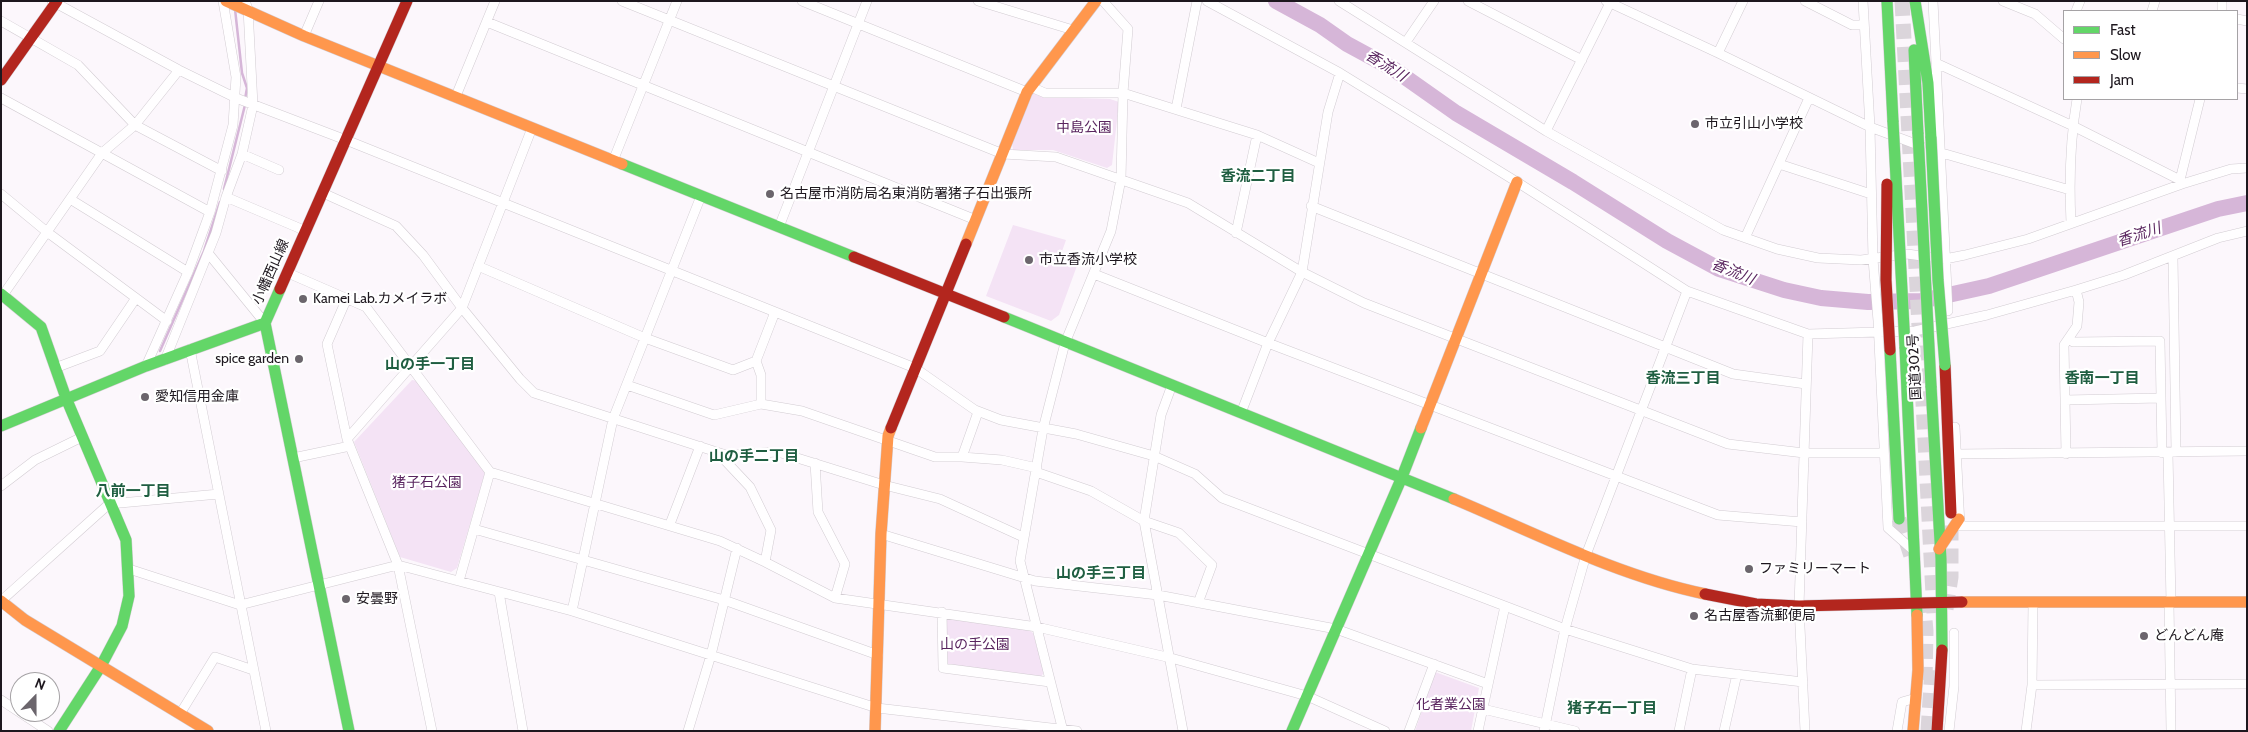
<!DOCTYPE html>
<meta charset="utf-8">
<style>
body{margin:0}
#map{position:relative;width:2248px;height:732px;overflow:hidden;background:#fcf7fc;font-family:Cabin,sans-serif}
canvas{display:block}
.frame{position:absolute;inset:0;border:2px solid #1d171e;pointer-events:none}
.legend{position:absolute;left:2063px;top:10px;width:175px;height:90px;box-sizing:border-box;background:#fff;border:1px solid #a5a2a5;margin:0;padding:6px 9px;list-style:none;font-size:15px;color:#1d171e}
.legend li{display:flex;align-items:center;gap:10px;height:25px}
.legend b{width:25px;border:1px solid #a5a2a5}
.north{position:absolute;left:10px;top:672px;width:50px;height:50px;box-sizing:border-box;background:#fff;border:1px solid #a5a2a5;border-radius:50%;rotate:22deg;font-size:14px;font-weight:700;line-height:20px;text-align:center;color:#1d171e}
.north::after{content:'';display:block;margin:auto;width:18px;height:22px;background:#6b656c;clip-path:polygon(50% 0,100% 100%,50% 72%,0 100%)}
</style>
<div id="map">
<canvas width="2248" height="732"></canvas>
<div class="frame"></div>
<ul class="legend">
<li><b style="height:6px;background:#63d668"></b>Fast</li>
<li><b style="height:6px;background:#ff974d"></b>Slow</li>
<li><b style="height:6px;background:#b3261e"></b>Jam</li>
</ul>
<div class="north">N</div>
</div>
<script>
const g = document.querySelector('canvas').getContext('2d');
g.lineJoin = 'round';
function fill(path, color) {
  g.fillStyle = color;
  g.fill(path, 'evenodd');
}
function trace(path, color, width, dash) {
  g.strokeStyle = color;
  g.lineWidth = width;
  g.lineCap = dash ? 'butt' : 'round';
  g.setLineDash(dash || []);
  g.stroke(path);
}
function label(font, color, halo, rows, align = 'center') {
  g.font = font + ' Cabin,"Noto Sans JP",sans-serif';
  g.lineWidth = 4.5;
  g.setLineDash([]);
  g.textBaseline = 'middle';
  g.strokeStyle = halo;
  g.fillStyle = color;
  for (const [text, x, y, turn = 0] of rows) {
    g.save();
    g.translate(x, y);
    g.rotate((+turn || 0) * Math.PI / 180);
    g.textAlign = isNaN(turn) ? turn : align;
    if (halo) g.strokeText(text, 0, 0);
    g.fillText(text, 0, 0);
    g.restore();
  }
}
const green = new Path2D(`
 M1030,92L1045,97L1110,99L1119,102L1112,165L1107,168L1053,150H1013L1012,143Z
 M1013,225L1066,240L1060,257L1078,263L1059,315L1051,321L986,296Z
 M412,380L419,381L485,473L457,568L451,572L400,557L354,442Z
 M949,617L1026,628L1033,633L1044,672L1041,677L946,664L947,619Z
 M1435,672L1479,688L1471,731H1415Z`);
const stream = new Path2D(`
 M235,9L242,73L247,88L245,99
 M224,189L245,105
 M160,351L204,251L220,202`);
const river = new Path2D(`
 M1276,1L1320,25L1347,44L1395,70L1456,113L1573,182L1667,241L1719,269L1784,290L1821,298L1868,302L1921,301L1989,286L2218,209L2247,203`);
const highwayTunnel = new Path2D(`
 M1902,1L1934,614
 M1899,519L1911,556
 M1923,598L1926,631L1925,680
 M1946,609L1951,577V525
 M1928,731L1932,667`);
const street = new Path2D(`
 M52,1L179,70L236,98L346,140L915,368L975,410L1001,420L1076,434L1154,456L1195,474L1222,498L1565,629L1692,669L1803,682
 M622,1L1003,154L1056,157L1188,203L1302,272L1364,303L1728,444L1804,453H1884
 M802,1L1027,92
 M978,1L1073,30
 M1207,1L1340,73L1517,182L1687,291L1808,334L1915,331L1987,315L2076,290L2124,275L2218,238L2247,231
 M1339,1L1546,131L1723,230L1777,249L1818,258L1861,260L1907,254L1945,259L1965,255L2028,239L2182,184L2231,169L2247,168
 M1468,1L1582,60
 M1606,1L1718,53L1870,127L1921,146
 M1805,1L1852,25H1864
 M1863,1L1870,127L1873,259L1878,321L1888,528L1914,551
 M1933,1L1948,311
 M2003,1L2035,14L2064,39
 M2222,1V11
 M2076,11L2080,1
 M2152,11L2155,1
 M2237,19L2247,21
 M1,21L78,65L135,125L222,171
 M487,22L976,220
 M304,36L319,1
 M1406,42L1434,1
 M1718,53L1743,1
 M1936,63L2073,126L2180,180
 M1031,87L1045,93H1123L1257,135L1319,163
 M2237,88L2247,89
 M456,96L495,1
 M1,98L210,212
 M1176,109L1197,1
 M1546,131L1611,1
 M1935,151L2070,190
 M242,154L279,170
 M613,161L677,1
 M1779,164L1871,194
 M2182,184L2180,180L2200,99
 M323,193L396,226L423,255L462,308L520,379L534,393L726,455L778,452L884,485L940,499L1023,537
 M1,194L47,232L167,321
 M226,197L306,231
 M70,199L188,272
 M1311,206L1733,374L1806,384
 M2071,223C2069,181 2070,140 2077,99
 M779,227L867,1
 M1236,233L1257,135
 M1745,238L1809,98
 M208,253L265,323
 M2173,257L2176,452
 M478,266L645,338L733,370L756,361
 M288,273L366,307L490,472L720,541L765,562L835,598L1037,627L1171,658L1307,696L1385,731
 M1094,274L1268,343L1718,515L1802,522
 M1,298L102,153L135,125L179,70
 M347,298L327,344L347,439L398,565L432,731
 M2068,339L2073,342L2160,341L2162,453
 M190,349L266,731
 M165,360L216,233L226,197L242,154L253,105L248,9L245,1
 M146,366L188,272L210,212L233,125L236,77L223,1
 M55,368L100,351L136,298
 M627,385L714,415L761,404L802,411L935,457H962L1002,460L1037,468
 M1172,385L1161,415L1144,521L1183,731
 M2065,400L2161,398
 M761,404V375L756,361L775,312
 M1241,413L1268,343L1302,272L1328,112L1340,73
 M1955,427L1960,526H2247
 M347,439L462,308L532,128
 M718,453L750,487L771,530L765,562
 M2168,453L2171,603
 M1956,454L2247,451
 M2066,454L2064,345L2077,326L2079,302L2076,290
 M962,457L978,412
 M293,458L350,446
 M815,463L818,512L845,564L835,598
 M1036,472L1091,491L1144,521L1179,533L1212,565L1198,603
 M1,486L35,460L82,437
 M670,524L700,446
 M474,529L724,600L878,655
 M881,534L1035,581L1158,595L1336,629L1488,684
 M129,569L240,605L398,565L572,611L877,708L1077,731
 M459,581L490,472
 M499,592L523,731
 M1,601L109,504L219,494
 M2169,603L2171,731
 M572,611L613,419L701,196
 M942,612L943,668L1050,682
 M2032,685L2247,684
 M1,700L48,731
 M1483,709L1575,731
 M180,714L215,657L253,670
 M688,731L711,655L737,548
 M1063,731L1020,561L1043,429L1065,343L1111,231L1121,179L1123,93L1128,29L1103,1
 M1409,731L1434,664
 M1478,731L1505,606
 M1544,731L1565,629L1586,555L1687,291
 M1679,731L1692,669
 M1724,731L1737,674
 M1805,731L1799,606L1808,334
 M1897,731L1902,702L1916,698
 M1949,731L1954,686V633
 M2026,731L2032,685L2033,603`);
const fast = new Path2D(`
 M1887,1L1893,122
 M1915,1L1928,83L1931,138
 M1914,50L1918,134
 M622,164L854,257
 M1,294L41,327L66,398L126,540L129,596L122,626L101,666L59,731
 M1004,317L1454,499
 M265,323L349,731
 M1905,347L1917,615
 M1890,350L1899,519
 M1931,386L1941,559L1942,650
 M1,426L146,366L265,323L280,289
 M1292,731L1402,477L1421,428`);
const slow = new Path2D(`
 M226,1L304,36L622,164
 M966,244L1027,92L1096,1
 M1421,428L1517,182
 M1454,499C1535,533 1618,576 1705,594
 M1939,549L1959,519
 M1,601L25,620L208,731
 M1962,602H2247
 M875,731L881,534L888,436L891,428
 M1913,731L1918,670L1917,615`);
const jam = new Path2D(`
 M1,80L57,1
 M854,257L1004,317
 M280,289L407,1
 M1945,365L1951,513
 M891,428L966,244
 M1705,594L1756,604L1799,606L1962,602
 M1937,731L1942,650`);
const fastBridge = new Path2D(`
 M1893,122L1905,347
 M1918,134L1931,386
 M1931,138L1938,280L1945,365`);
const jamBridge = new Path2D(`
 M1887,184L1886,280L1890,350`);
const markers = [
 [1695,124,5,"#6b656c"],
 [770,194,5,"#6b656c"],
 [1029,260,5,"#6b656c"],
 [303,299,5,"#6b656c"],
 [299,359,5,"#6b656c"],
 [145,397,5,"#6b656c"],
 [1749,569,5,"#6b656c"],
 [346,599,5,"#6b656c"],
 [1694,616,5,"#6b656c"],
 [2144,636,5,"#6b656c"]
];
const poiNames = [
 ["市立引山小学校",1705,124],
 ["名古屋市消防局名東消防署猪子石出張所",780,194],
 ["市立香流小学校",1039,260],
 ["Kamei Lab.カメイラボ",313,299],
 ["spice garden",289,359,"right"],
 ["愛知信用金庫",155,397],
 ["ファミリーマート",1759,569],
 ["安曇野",356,599],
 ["名古屋香流郵便局",1704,616],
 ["どんどん庵",2154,636]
];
const parkNames = [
 ["中島公園",1084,128],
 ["猪子石公園",427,483],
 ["山の手公園",975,645],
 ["化者業公園",1451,705]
];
const streetNames = [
 ["小幡西山線",271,272,-66],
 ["国道302号",1915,367,-93]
];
const waterNames = [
 ["香流川",1386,66,32],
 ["香流川",2139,235,-18],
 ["香流川",1733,272,22]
];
const neighbourhoodNames = [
 ["香流二丁目",1258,177],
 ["山の手一丁目",430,365],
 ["香流三丁目",1683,379],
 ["香南一丁目",2102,379],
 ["山の手二丁目",754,457],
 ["八前一丁目",133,492],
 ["山の手三丁目",1101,574],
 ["猪子石一丁目",1612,709]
];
fill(green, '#f4e3f5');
trace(stream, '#d6b6d8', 2.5);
trace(river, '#d6b6d8', 16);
trace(highwayTunnel, '#dbd5db', 15, [15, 8]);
trace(street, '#d2ccd2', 10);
trace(fast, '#d2ccd2', 12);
trace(slow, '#d2ccd2', 12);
trace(jam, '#d2ccd2', 12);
trace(street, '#fffeff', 9);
trace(fast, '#63d668', 11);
trace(slow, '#ff974d', 11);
trace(jam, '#b3261e', 11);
trace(fastBridge, '#d2ccd2', 12, []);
trace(jamBridge, '#d2ccd2', 12, []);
trace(fastBridge, '#63d668', 11);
trace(jamBridge, '#b3261e', 11);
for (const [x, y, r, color] of markers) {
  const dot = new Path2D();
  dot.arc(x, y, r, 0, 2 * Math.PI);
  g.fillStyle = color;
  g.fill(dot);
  trace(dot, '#fff', 2);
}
label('14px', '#1d171e', '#fff', poiNames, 'left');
label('14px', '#59255f', '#fff', parkNames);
label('14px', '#1d171e', '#fff', streetNames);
label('italic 15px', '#5b2760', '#fff', waterNames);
label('bold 15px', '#1f5e41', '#fff', neighbourhoodNames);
</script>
